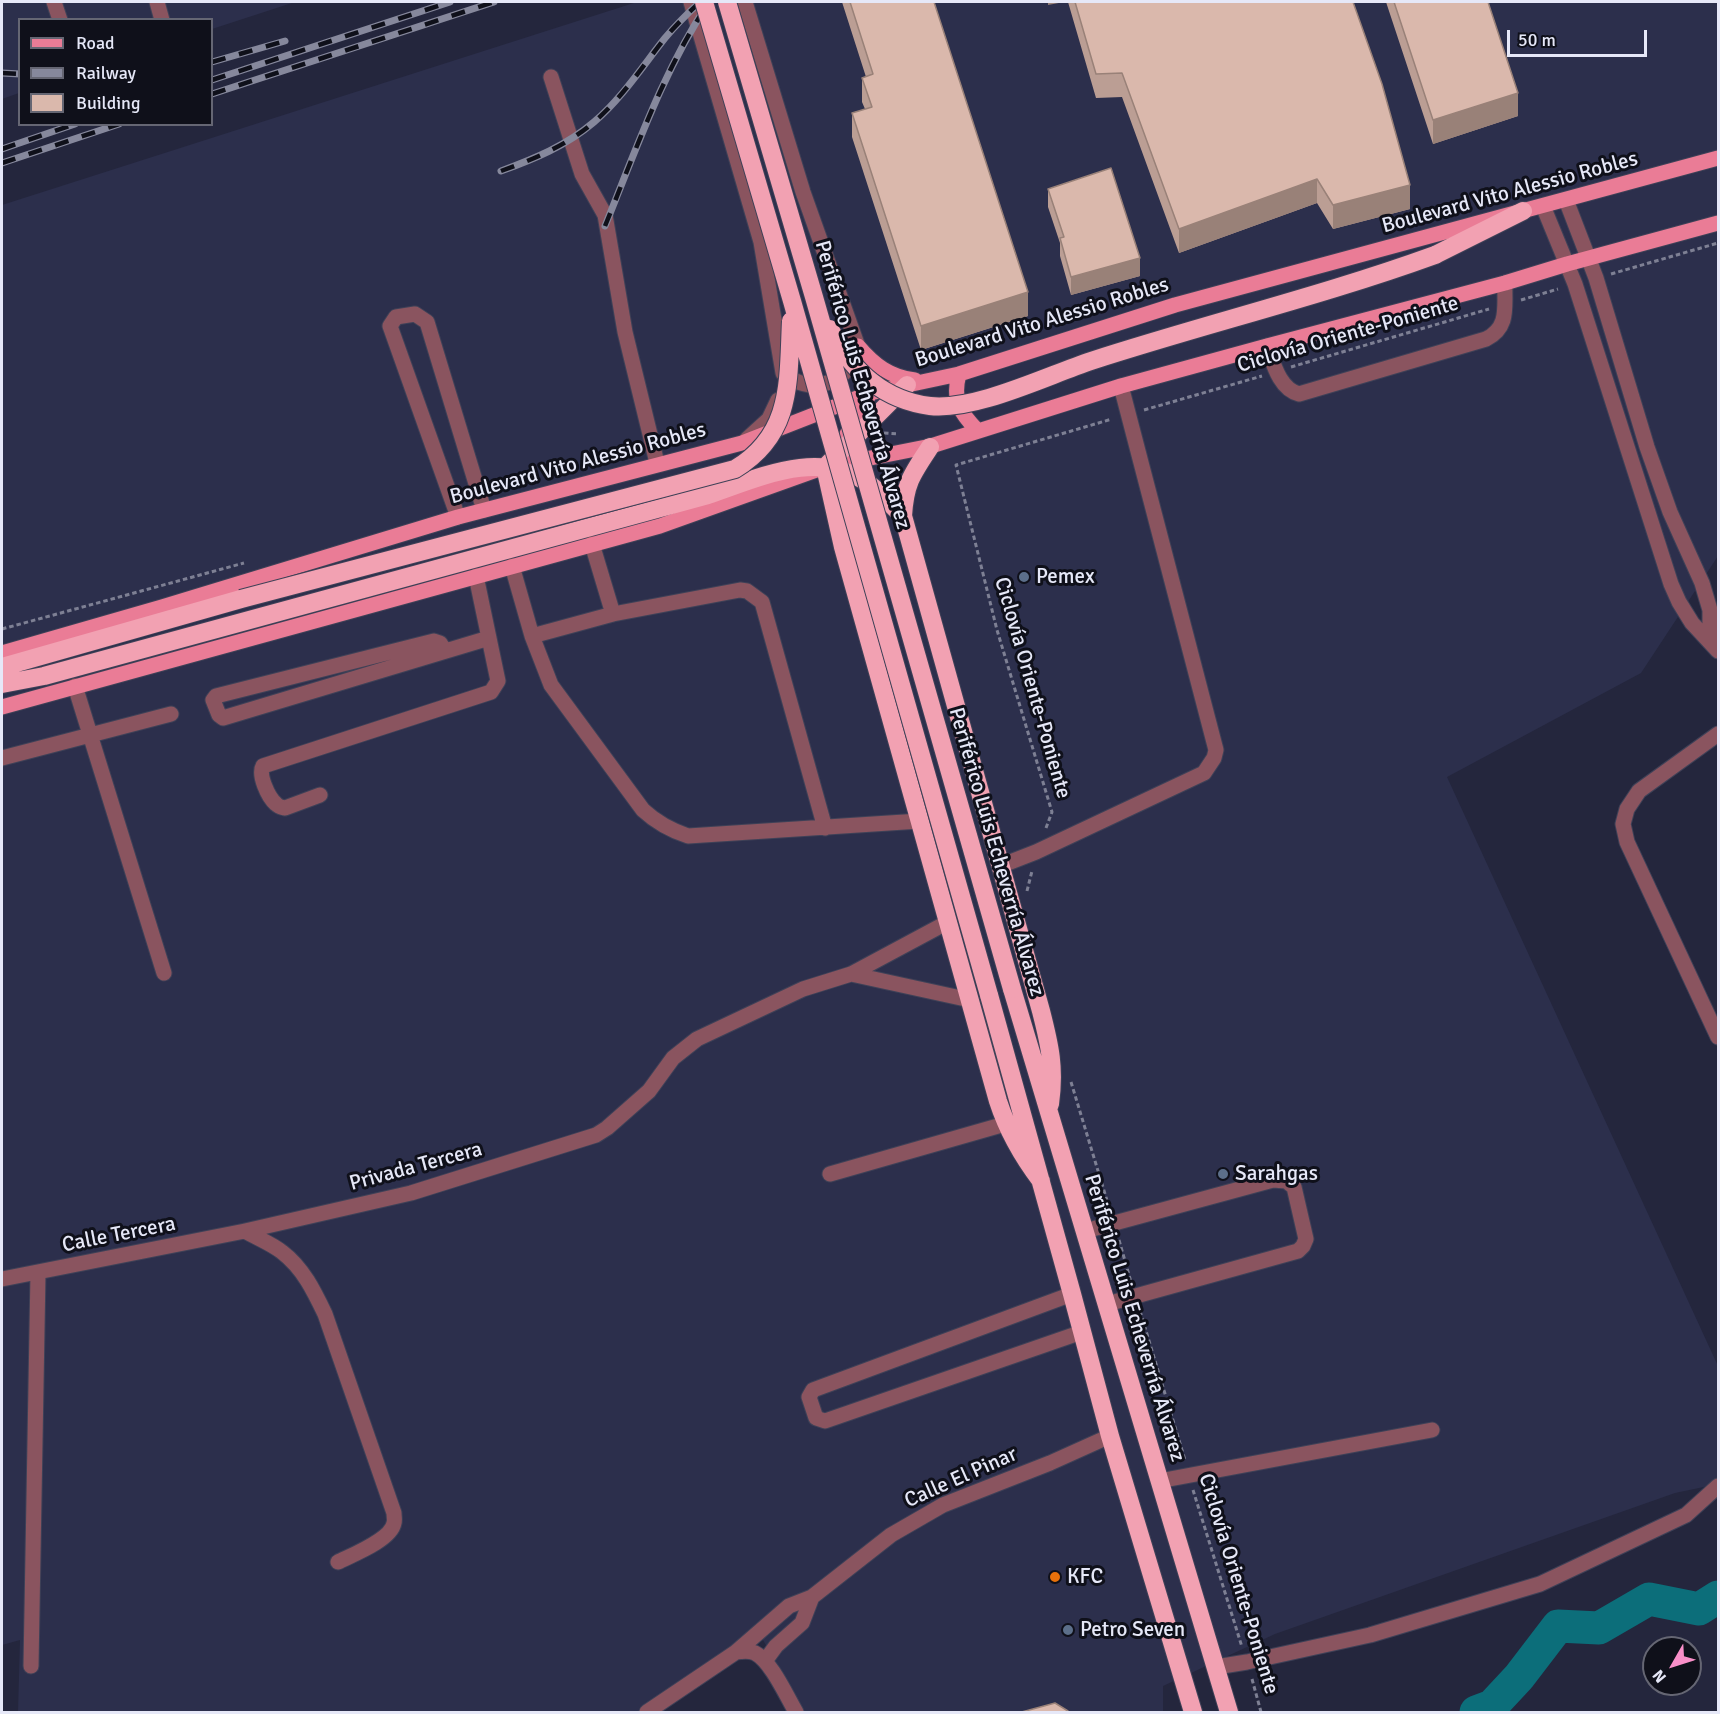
<!DOCTYPE html>
<meta charset="utf-8">
<style>
body{margin:0}
#map{position:relative;width:1720px;height:1714px;overflow:hidden;background:#24263d;font-family:Signika,sans-serif}
canvas{display:block}
.frame{position:absolute;inset:0;border:3px solid #e6e8f8;pointer-events:none}
.legend{position:absolute;left:18px;top:18px;width:195px;height:108px;box-sizing:border-box;background:#0f101a;border:2px solid #656673;margin:0;padding:8px 10px;list-style:none;font-size:18px;color:#e6e8f8}
.legend li{display:flex;align-items:center;gap:12px;height:30px}
.legend b{width:30px;border:2px solid #656673}
.north{position:absolute;left:1642px;top:1636px;width:60px;height:60px;box-sizing:border-box;background:#0f101a;border:2px solid #656673;border-radius:50%;rotate:231deg;font-size:16px;font-weight:700;line-height:24px;text-align:center;color:#e6e8f8}
.north::after{content:'';display:block;margin:auto;width:21px;height:27px;background:#f98fc9;clip-path:polygon(50% 0,100% 100%,50% 72%,0 100%)}
.scale{position:absolute;left:1507px;top:30px;width:140px;height:27px;box-sizing:border-box;border:3px solid #e6e8f8;border-top:0;padding-left:8px;font-size:18px;line-height:21px;white-space:nowrap;color:#e6e8f8;-webkit-text-stroke:4px #0f101a;paint-order:stroke}
</style>
<div id="map">
<canvas width="1720" height="1714"></canvas>
<div class="frame"></div>
<ul class="legend">
<li><b style="height:8px;background:#ea7c96"></b>Road</li>
<li><b style="height:8px;background:#86889c"></b>Railway</li>
<li><b style="height:16px;background:#dab8ac"></b>Building</li>
</ul>
<div class="north">N</div>
<div class="scale">50 m</div>
</div>
<script>
const g = document.querySelector('canvas').getContext('2d');
g.lineJoin = 'round';
function fill(path, color) {
  g.fillStyle = color;
  g.fill(path, 'evenodd');
}
function trace(path, color, width, dash) {
  g.strokeStyle = color;
  g.lineWidth = width;
  g.lineCap = dash ? 'butt' : 'round';
  g.setLineDash(dash || []);
  g.stroke(path);
}
function label(font, color, halo, rows, align = 'center') {
  g.font = font + ' Signika,sans-serif';
  g.lineWidth = 6;
  g.setLineDash([]);
  g.textBaseline = 'middle';
  g.strokeStyle = halo;
  g.fillStyle = color;
  for (const [text, x, y, turn = 0] of rows) {
    g.save();
    g.translate(x, y);
    g.rotate((+turn || 0) * Math.PI / 180);
    g.textAlign = isNaN(turn) ? turn : align;
    if (halo) g.strokeText(text, 0, 0);
    g.fillText(text, 0, 0);
    g.restore();
  }
}
const built = new Path2D(`
 M2,2H295L212,29V20H20L19,93L2,99Z
 M637,2H1718V556L1641,673L1447,777L1718,1366V1484L1675,1493L1275,1634L1163,1686V1712H805L763,1640L653,1712H18L20,1640L2,1645V205Z`);
const river = new Path2D(`
 M1476,1712L1492,1706L1519,1677L1558,1626L1599,1628L1649,1599L1699,1609L1718,1597`);
const path = new Path2D(`
 M1611,274L1718,243
 M1521,300L1558,289
 M1291,367L1489,309
 M1144,410L1262,376
 M884,433L898,434
 M2,629L244,563
 M1046,828L1052,812L997,630L956,465L1112,419
 M1027,891L1032,871
 M1071,1082L1109,1207
 M1119,1240L1131,1282
 M1140,1311L1185,1460
 M1193,1490L1242,1647
 M1252,1679L1261,1712`);
const minor = new Path2D(`
 M54,2L60,20
 M157,2L162,20
 M691,2L761,242L783,373
 M745,2L803,192L862,358
 M551,77L582,174L605,215L625,332L657,463
 M1566,200L1596,278L1647,447L1670,512L1702,583L1710,610V639
 M1543,206L1575,284L1671,584L1679,602L1692,623L1718,651
 M1267,346C1273,362 1279,389 1299,394L1486,339C1510,327 1504,306 1505,283
 M784,373C807,395 846,386 855,354
 M747,439L769,419L778,400
 M458,517L390,326L396,317L415,314L427,322L484,510
 M592,544L613,614
 M512,566L532,636L551,685L643,810C657,823 670,830 688,836L920,821
 M532,636L613,614L740,590L747,591L762,602L825,828
 M445,651L440,643L434,641L216,696L213,700L219,715L223,718L489,638
 M75,686L164,973
 M1718,734L1639,791L1627,809L1623,824L1627,842L1718,1037
 M2,758L171,714
 M320,795L285,808C281,807 279,807 276,804C268,797 258,775 263,766L491,692L498,681L476,576
 M1000,866L1036,852L1204,773L1214,758L1216,750L1121,386
 M851,974L970,1000
 M830,1174L1005,1124
 M245,1231C257,1238 272,1244 282,1252C303,1268 314,1291 325,1314L394,1513C394,1517 395,1520 394,1523C391,1540 352,1555 338,1562
 M1085,1231L1273,1180L1286,1181L1294,1187L1306,1239L1303,1246L1298,1251L1107,1304
 M2,1279L245,1231L411,1193L596,1135L607,1128L649,1091L673,1058L697,1039L803,989L851,974L948,922
 M1072,1294L813,1390L809,1397L816,1418L825,1421L1082,1332
 M1159,1481L1432,1430
 M736,1652L789,1606L812,1597L891,1535L943,1505L1050,1463L1110,1436
 M765,1661L776,1646L802,1623L812,1597
 M31,1666L38,1273
 M1216,1667L1247,1662L1370,1635L1540,1584L1686,1515L1718,1486
 M647,1712L736,1652C743,1651 749,1650 755,1653C771,1661 787,1697 796,1712`);
const major = new Path2D(`
 M858,346C874,365 890,377 915,380
 M959,374C952,400 960,413 978,431
 M847,434L860,413L870,393
 M2,653L162,607L458,517L742,443L870,393L959,374L1175,305L1718,158
 M2,707L660,526L825,467L931,446L1121,386L1267,346L1505,283L1567,264L1718,223`);
const highway = new Path2D(`
 M1435,255L1523,211
 M930,447C912,474 905,483 903,516L1041,1011C1050,1046 1055,1068 1050,1104
 M828,464L907,385
 M825,467L843,547L998,1101C1008,1132 1022,1156 1041,1181
 M2,667L241,599
 M2,684L44,676L708,495C759,478 819,448 869,484C881,493 892,506 903,516
 M1012,989L1229,1712
 M989,995L1072,1294L1110,1436L1193,1712`);
const rail = new Path2D(`
 M212,62L285,41
 M2,73L20,74
 M212,80L450,2
 M212,94L494,2
 M2,149L75,124
 M2,163L119,124
 M501,171C534,159 566,146 594,122C622,98 642,67 665,38C676,25 688,13 700,2
 M605,226C636,150 663,71 709,2`);
const highwayBridge = new Path2D(`
 M704,2L792,301L989,995
 M727,2L814,297L1012,989
 M830,329C851,370 883,400 930,406C975,411 1046,376 1091,361C1205,324 1322,296 1435,255
 M241,599L735,469C793,434 788,381 791,321`);
const wall = new Path2D(`
 M842,2H934L1028,316L921,350L852,137V113L865,109L862,102V78L866,77Z
 M1068,2H1353L1410,209L1333,229L1317,203L1179,253L1122,97L1096,98Z
 M1386,2H1488L1518,116L1433,144Z
 M1048,189L1140,276L1071,295L1060,256V243L1048,207Z`);
const shadedWall = new Path2D(`
 M1048,2H1064L1048,5Z
 M1518,93V116L1433,144V120Z
 M1317,179V203L1179,253V229Z
 M1410,185V209L1333,229V205Z
 M1140,258V276L1071,295V277Z
 M1028,292V316L921,350V326Z`);
const building = new Path2D(`
 M850,2H934L1028,292L921,326L852,113L872,107L862,78L873,74Z
 M1075,2H1353L1382,84L1410,185L1333,205L1317,179L1179,229L1122,73L1096,74Z
 M1394,2H1488L1518,93L1433,120Z
 M1111,168L1140,258L1071,277L1060,238L1064,237L1048,189Z
 M1055,1703L1068,1711L1069,1713H1018Z`);
const markers = [
 [1024,577,6,"#5c6f8a"],
 [1223,1174,6,"#5c6f8a"],
 [1055,1577,6,"#e8710a"],
 [1068,1630,6,"#5c6f8a"]
];
const streetNames = [
 ["Boulevard Vito Alessio Robles",1510,193,-15],
 ["Boulevard Vito Alessio Robles",1042,323,-17],
 ["Ciclovía Oriente-Poniente",1348,335,-16],
 ["Periférico Luis Echeverría Álvarez",862,385,74],
 ["Boulevard Vito Alessio Robles",578,464,-15],
 ["Ciclovía Oriente-Poniente",1032,688,74],
 ["Periférico Luis Echeverría Álvarez",996,852,74],
 ["Privada Tercera",416,1167,-15],
 ["Calle Tercera",119,1235,-11],
 ["Periférico Luis Echeverría Álvarez",1134,1318,73],
 ["Calle El Pinar",961,1478,-24],
 ["Ciclovía Oriente-Poniente",1238,1584,73]
];
const poiNames = [
 ["Pemex",1036,577],
 ["Sarahgas",1235,1174],
 ["KFC",1067,1577],
 ["Petro Seven",1080,1630]
];
fill(built, '#2c2f4c');
trace(river, '#0c6e7a', 33);
trace(minor, '#3f4157', 17);
trace(major, '#3f4157', 17);
trace(highway, '#3f4157', 20);
trace(path, '#7e8094', 3, [4.5, 3]);
trace(minor, '#8a545f', 15);
trace(major, '#ea7c96', 15);
trace(highway, '#f2a1b2', 18);
trace(rail, '#86889c', 7);
trace(rail, '#0f101a', 4.5, [14]);
trace(highwayBridge, '#3f4157', 20, []);
trace(highwayBridge, '#f2a1b2', 18);
fill(wall, '#bb9e94');
fill(shadedWall, '#998178');
fill(building, '#dab8ac');
trace(building, '#998178', 1.5);
for (const [x, y, r, color] of markers) {
  const dot = new Path2D();
  dot.arc(x, y, r, 0, 2 * Math.PI);
  g.fillStyle = color;
  g.fill(dot);
  trace(dot, '#0f101a', 2);
}
label('21px', '#e6e8f8', '#0f101a', streetNames);
label('21px', '#e6e8f8', '#0f101a', poiNames, 'left');
</script>
